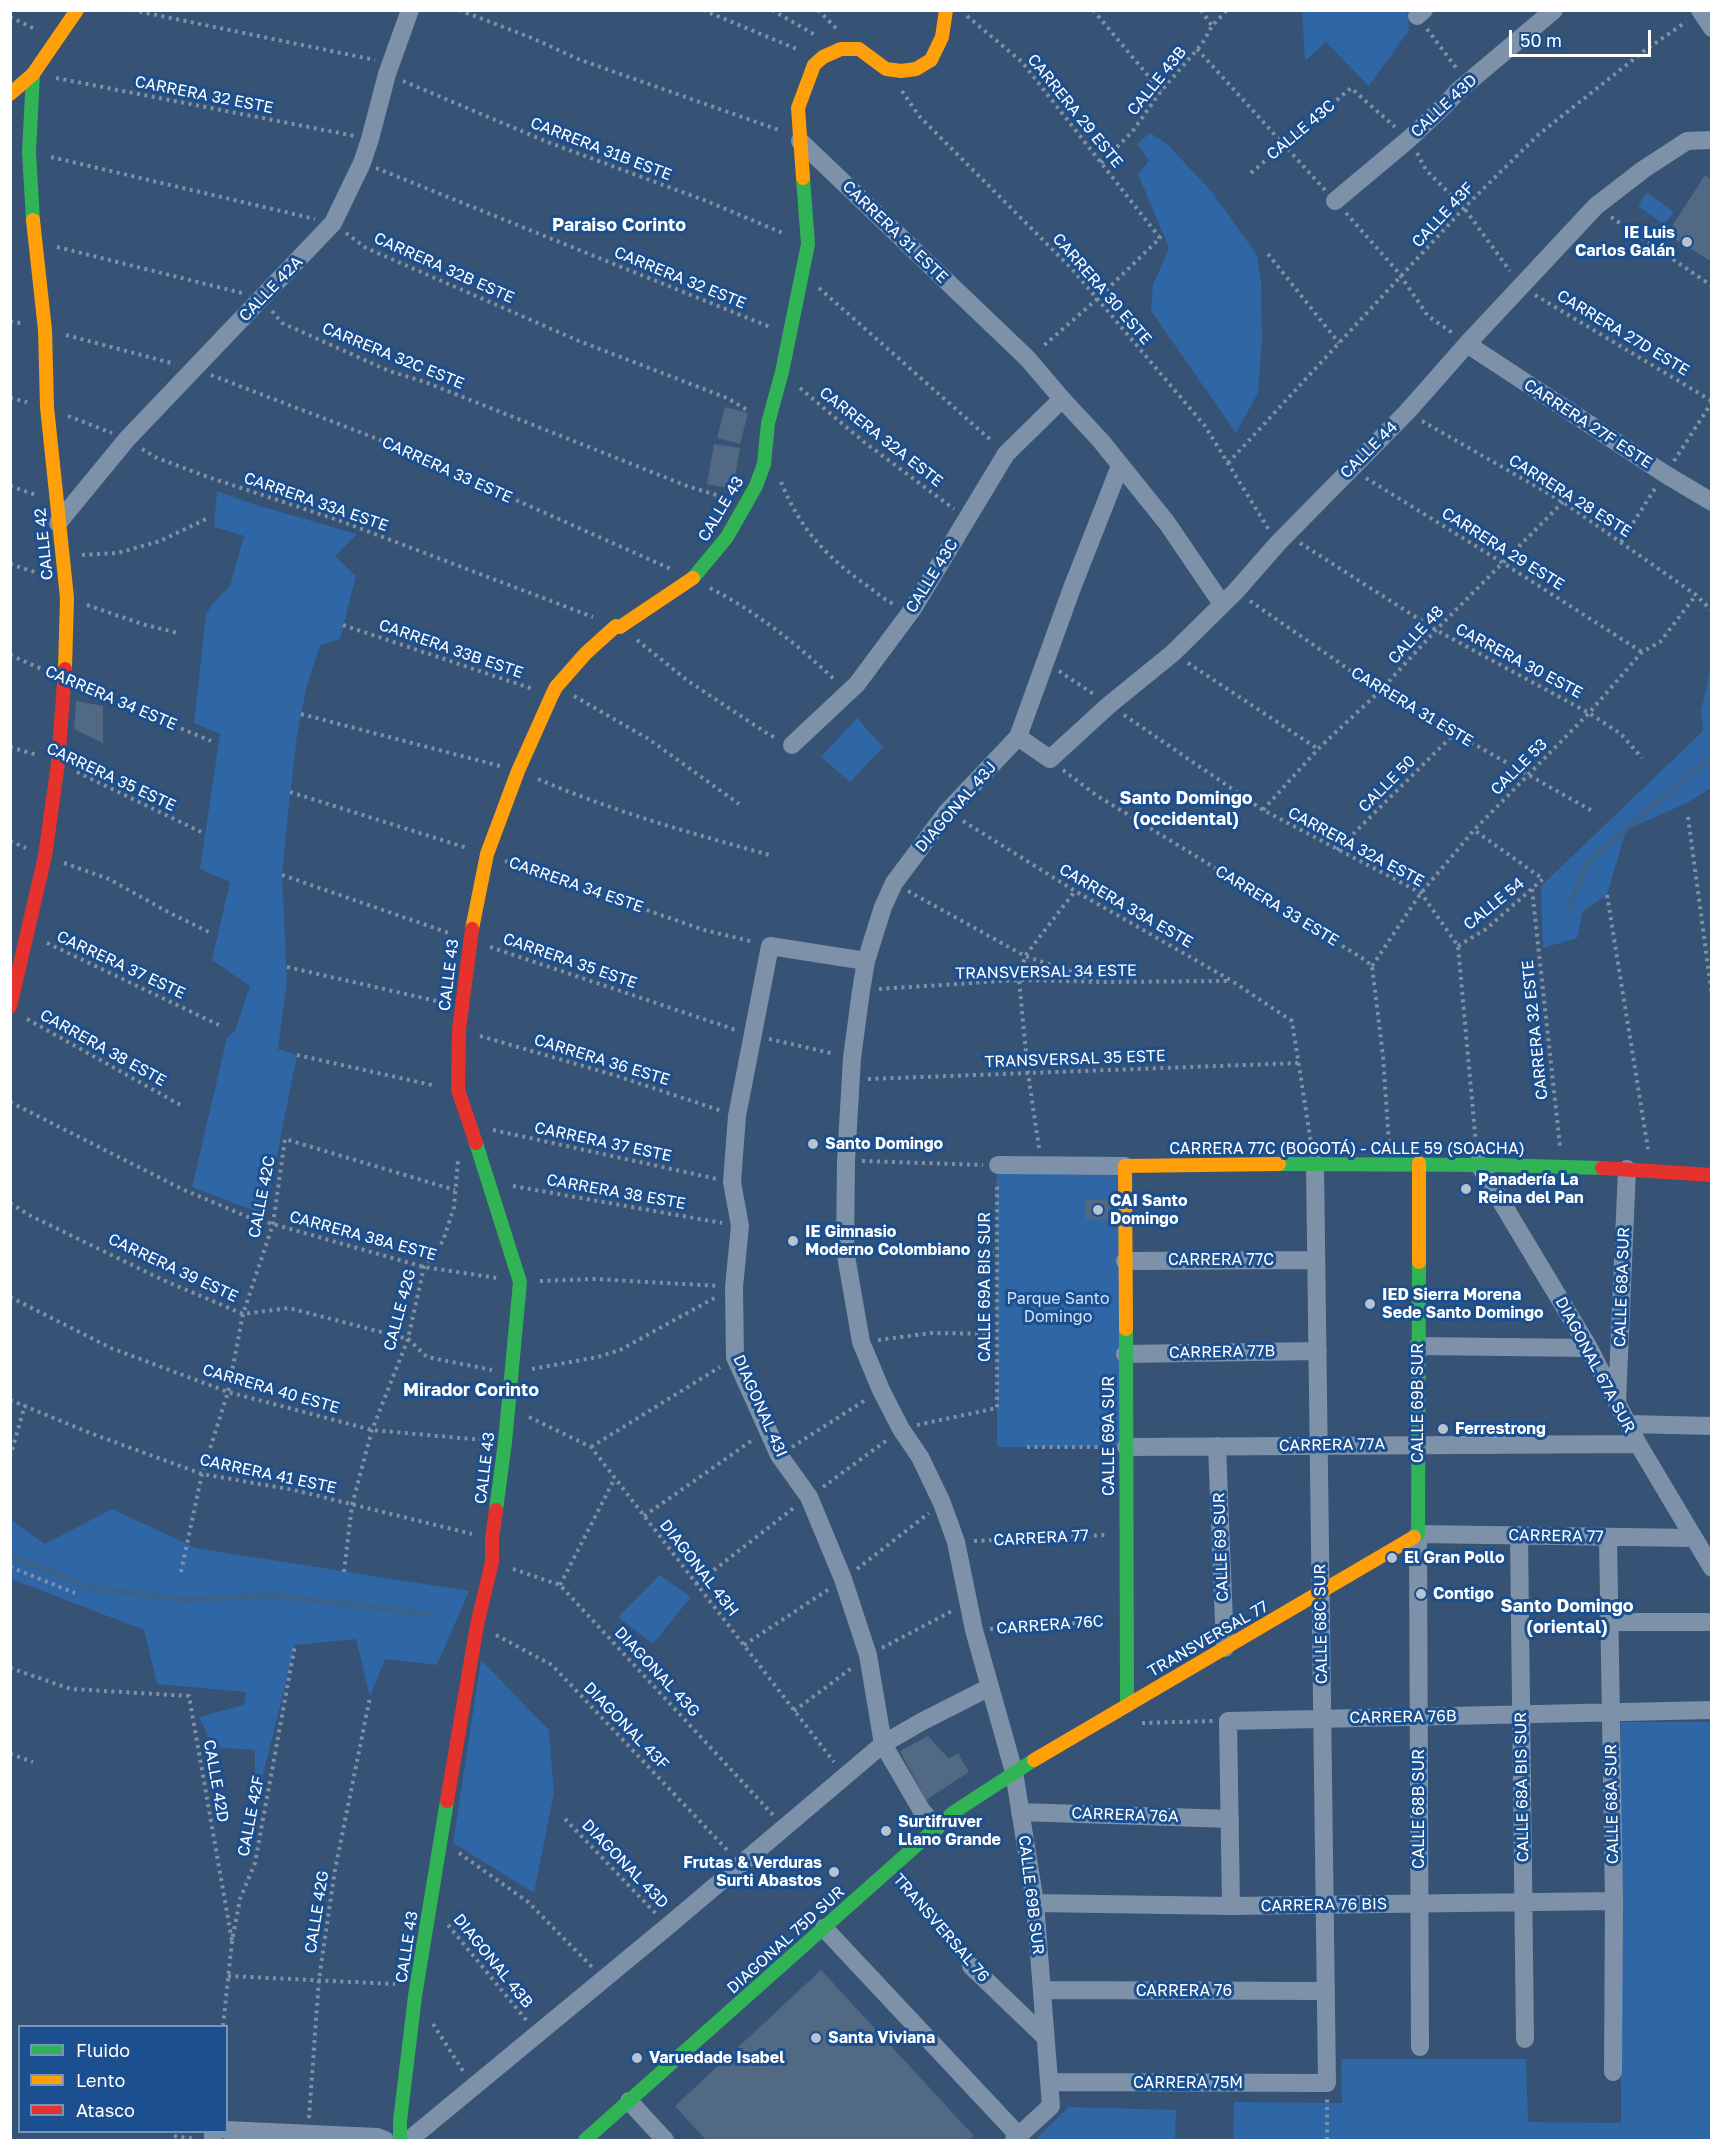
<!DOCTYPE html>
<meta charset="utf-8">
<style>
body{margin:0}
#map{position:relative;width:1722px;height:2151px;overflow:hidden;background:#365274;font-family:"Golos Text",sans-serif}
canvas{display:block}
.frame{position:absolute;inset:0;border:12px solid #fff;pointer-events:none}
.legend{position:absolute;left:18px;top:2025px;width:210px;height:108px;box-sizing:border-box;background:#1b4f8f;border:2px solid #7695bc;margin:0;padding:8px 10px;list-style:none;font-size:18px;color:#fff}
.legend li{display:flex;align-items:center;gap:12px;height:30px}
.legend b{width:30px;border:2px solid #7695bc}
.scale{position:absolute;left:1509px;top:30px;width:142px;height:27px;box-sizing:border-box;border:3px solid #fff;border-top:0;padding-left:8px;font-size:18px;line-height:21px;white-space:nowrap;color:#fff;-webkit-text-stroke:4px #1b4f8f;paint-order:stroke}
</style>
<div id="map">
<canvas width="1722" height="2151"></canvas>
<div class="frame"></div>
<ul class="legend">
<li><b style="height:8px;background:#30b455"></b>Fluido</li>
<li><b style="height:8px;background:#ff9f0a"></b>Lento</li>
<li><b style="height:8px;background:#e5322d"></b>Atasco</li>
</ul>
<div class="scale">50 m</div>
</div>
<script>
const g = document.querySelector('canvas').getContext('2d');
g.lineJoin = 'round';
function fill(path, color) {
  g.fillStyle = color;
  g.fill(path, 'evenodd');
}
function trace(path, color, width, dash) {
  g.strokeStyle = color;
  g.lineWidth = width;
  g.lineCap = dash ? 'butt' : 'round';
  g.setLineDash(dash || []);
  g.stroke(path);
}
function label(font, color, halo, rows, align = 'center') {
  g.font = font + ' "Golos Text",sans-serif';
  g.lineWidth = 6;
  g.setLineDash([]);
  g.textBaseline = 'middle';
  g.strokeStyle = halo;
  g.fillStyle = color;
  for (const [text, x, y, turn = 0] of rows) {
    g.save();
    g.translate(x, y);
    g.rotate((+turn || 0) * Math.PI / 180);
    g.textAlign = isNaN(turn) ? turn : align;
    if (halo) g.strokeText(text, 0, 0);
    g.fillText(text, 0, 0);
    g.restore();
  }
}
const green = new Path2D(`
 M1302,11H1407L1409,30L1369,86L1326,42L1305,61Z
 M1150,133L1167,144L1212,192L1257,255L1261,282L1262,339L1258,393L1236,433L1151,311L1153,285L1169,248L1138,174L1149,161L1137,144Z
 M1647,192L1674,212L1664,225L1638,206Z
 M217,491L256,505L357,534L335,556L356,576L340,639L320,645L306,689L297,736L289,804L282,875L287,980L278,1049L297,1055L265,1215L192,1187L227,1038L235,1031L250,986L212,960L230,882L200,869L220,734L194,723L206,614L214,602L230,586L244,536L214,527Z
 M1711,665V788L1687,803L1626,830L1607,895L1583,911L1577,938L1543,948L1541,886L1703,731L1701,712Z
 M857,718L883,747L850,782L821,757Z
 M997,1170H1119V1447H997Z
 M112,1509L196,1548L469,1591L437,1665L385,1659L370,1697L356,1639L295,1645L255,1807V1750L213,1747L199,1717L244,1705L246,1692L157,1684L144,1630L11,1579V1520L45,1544Z
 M660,1575L691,1597L653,1644L618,1617Z
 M481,1660L549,1730L554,1793L534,1893L453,1843Z
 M1621,1722H1711V2140H1233L1234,2102L1342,2103L1341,2059H1526L1528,2122L1621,2123Z
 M1069,2107L1176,2110L1175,2140H1035Z`);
const stream = new Path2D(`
 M1568,908L1589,860L1712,756
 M10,1556L93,1588L189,1600L270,1595L428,1614`);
const building = new Path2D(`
 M1705,175L1712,180V262L1667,234Z
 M725,407L748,413L740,444L717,438Z
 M714,444L740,448L733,489L707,484Z
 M76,701L103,706V743L74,729Z
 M1086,1200H1110V1219H1086Z
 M928,1736L949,1759L958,1753L969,1772L926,1800L900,1751Z
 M821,1970L974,2136L969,2140H706L675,2106Z`);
const path = new Path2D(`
 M132,10L375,60
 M459,10L532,38L578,59L779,130
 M703,10L799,50
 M772,10L817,36
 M818,10L837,29
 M1093,10L1161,91
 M1201,10L1212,26
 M967,16L1022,62L1160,238L1096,300L1041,348
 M10,17L37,30
 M1427,29L1457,69
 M1197,49L1325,190
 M56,78L355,136
 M403,81L550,143L709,202L785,234
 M902,91L919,116L1072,269L1205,426L1269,530
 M1417,153L1426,170L1464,208L1510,271
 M51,157L315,219
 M1101,163L1132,132L1161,91L1202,44L1212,26L1227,10
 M376,168L770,327
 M1251,173L1351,88L1395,127
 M1346,213L1398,272L1428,316L1454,334
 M1611,217L1712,286
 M346,233L366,248L579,341L727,398L749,411
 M57,247L242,293
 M1268,254L1339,343
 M819,288L993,442
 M1535,295L1712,401
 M272,311L282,323L389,371L425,382L687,486L726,498
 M10,321L24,324
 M66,335L175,364
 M211,375L388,443L671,569
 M800,388L864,442L954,509
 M10,398L27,402
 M68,416L112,433
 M1422,421L1563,502L1696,595L1712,611
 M142,449L157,458L208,477L338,520L593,617
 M1674,461L1712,402
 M1228,463L1464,208L1538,135L1644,51L1686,22
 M1366,478L1503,563L1642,652
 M781,482C800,529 827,558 869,587C877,593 886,601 896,605
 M10,486L36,495
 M1621,542L1656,487
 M1300,543L1436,630L1589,713L1621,734L1642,758
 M82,555L118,553L160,541L206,519
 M10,564L44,575
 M710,588C757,612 798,645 836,681
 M1250,601L1380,691L1594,812
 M87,605L142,624L178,633
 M343,625L533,689
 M637,640L688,681L768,734L778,739
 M10,655L44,670
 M1188,663L1318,749
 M1059,671L1095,695
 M84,688L211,741
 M574,696L647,738L739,804
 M301,714L500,766
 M1124,715L1263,810L1421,893L1458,946L1476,1144
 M10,747L37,755
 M1063,770L1096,795L1362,958L1372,966L1383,1056L1389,1144
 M77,772L201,832
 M538,779C614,812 694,834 773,856
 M290,792L467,848
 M1263,810L1318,749L1380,691L1436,630L1563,502
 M1688,817L1712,996
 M963,821L1075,891L1232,981L1292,1021L1311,1143
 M10,841L26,848
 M1337,850L1454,734
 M505,861L704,930L754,942
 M64,863L109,879L168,912L211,933
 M282,875L452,934
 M1532,889L1560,1146
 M908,891L1025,956L1098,981
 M1607,895L1648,1149
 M47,943L221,1026
 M1458,946L1486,929L1543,879L1474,830
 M490,947L736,1030
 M1372,966L1421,893L1474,830L1589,713L1642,652L1660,642L1696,595
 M287,967L441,1002
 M879,989L1019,980L1103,982L1231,981
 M27,1019L184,1107
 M480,1036L614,1075L722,1111
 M769,1039L835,1054
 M297,1055L436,1086
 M868,1079L1298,1063
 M10,1102L182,1189L248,1217L424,1267L497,1278
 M493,1130L717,1179
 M1039,1148L1028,1073L1019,980L1025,956L1075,891
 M862,1161L983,1165
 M513,1186L722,1223
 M10,1203L29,1215L163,1280L243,1314L289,1308L408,1339L427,1357L492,1370
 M863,1251L997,1253
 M540,1281L595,1279L719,1286
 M10,1297L111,1348L228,1392L372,1430L483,1440
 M878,1340L932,1333L997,1334
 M532,1369L598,1357L620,1350L718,1296
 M10,1400L90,1433L202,1474L294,1490L472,1534
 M529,1417L591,1447L834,1762
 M917,1425L997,1408V1182
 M591,1447L720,1367
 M792,1447L867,1399
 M1027,1447H1104
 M10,1457L25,1405
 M823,1487L887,1440
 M644,1516L754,1439
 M974,1541L1107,1535
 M10,1567L75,1593
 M513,1569L560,1585L774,1816
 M857,1569L929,1513
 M181,1572L202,1474L228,1392L243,1314L273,1224L285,1139L455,1190
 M344,1572L352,1505L372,1430L408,1339L424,1267L443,1241L454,1207L458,1160
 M696,1584L795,1507
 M560,1585L615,1478
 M990,1629L1105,1621
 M496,1635L552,1665L730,1853
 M744,1645L829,1589
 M882,1648L952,1611
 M10,1668L71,1689L189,1696L232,1941
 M794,1711L853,1667
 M1142,1723L1213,1721
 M10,1754L33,1762
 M565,1819L657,1915
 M459,1853L528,1902L592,1967
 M902,1884L961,1954
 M448,1925L527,2021
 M228,1976L395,1984
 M433,2024L465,2074
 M223,2026L232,1941L240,1899L255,1863L295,1645
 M309,2118L319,1979L335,1870L370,1697
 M174,2136L196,2139
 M1327,2140V2099`);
const street = new Path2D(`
 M1700,10L1712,28
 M1417,16L1424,10
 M800,141L1028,359L1062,399L1101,441L1167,523L1222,604
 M1335,201L1409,139L1444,106L1459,90L1554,10
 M1467,344L1665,474L1712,502
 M58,523L127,439L333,223L362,163L370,139L387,74L410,10
 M1018,737L1050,759L1109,705L1173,653L1236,591L1278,543L1407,412L1467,344L1596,206L1644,169L1687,141L1712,140
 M792,745L857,684L912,610L1006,454L1062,399
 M866,961L770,946L737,1116L732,1182L740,1226L734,1287L735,1357L779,1455L809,1497L843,1579L868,1655L883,1744L922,1811L936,1827
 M1478,1163L1589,1348L1638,1444L1712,1568
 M998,1165L1125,1166
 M1125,1261L1316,1260
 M1418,1346L1589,1348
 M1125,1354L1318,1351
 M1617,1402L1627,1169
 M1628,1424L1712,1426
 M1217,1446L1225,1648
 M1126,1447L1638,1444
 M1519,1535L1525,2039
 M1608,1537L1614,1901L1613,2072
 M1609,1622H1712
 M1020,1812L1230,1819
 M1035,1903L1231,1906L1614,1901
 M1231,1906L1228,1721L1712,1710
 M824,1928L1019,2136
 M971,1966L1045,2037
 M1042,1990L1326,1991
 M1420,2047L1418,1534L1693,1538
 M1049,2082L1327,2083L1315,1164
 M629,2101L665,2140
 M226,2130L377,2137L385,2140
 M213,2132V2140
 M409,2140L668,1926L883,1744L921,1722L988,1688
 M1014,2140L1051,2106L1035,1903L1014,1772L974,1630L956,1542L942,1503L920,1457L901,1429L881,1390L861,1342L845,1250L846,1161L852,1058L861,991L866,961L883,907L894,883L947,812L1018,737L1072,588L1120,466`);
const fast = new Path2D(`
 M33,220L29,152L33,74
 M693,578L727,537L756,486L764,464L768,423L782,372L808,244L803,178
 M476,1143L520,1282L505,1442L496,1510
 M1279,1164L1492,1165L1602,1168
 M1126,1329L1127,1705
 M1414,1537L1418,1534L1419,1262
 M400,2140V2121L415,1996L447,1801
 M585,2140L954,1812L1034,1760`);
const slow = new Path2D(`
 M10,94L33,74L77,10
 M803,178L798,108L814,65L823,57L841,49H859L886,69L901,71L916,69L931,60L942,37L946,10
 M33,220L45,330L47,407L67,598L65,669
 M472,929L487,854L518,771L552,695L556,687L586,653L616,626L620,627L693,578
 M1419,1262V1163
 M1126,1329L1125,1166L1279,1164
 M1034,1760L1414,1537`);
const jam = new Path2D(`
 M472,929L459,1030L458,1090L476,1143
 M10,1007L45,856L58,763L65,669
 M1602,1168L1712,1175
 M447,1801L477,1625L492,1562V1538L496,1510`);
const markers = [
 [1687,242,6,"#b9c2ce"],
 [813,1144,6,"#b9c2ce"],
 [1466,1189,6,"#b9c2ce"],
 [1098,1210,6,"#b9c2ce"],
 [793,1241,6,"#b9c2ce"],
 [1370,1304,6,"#b9c2ce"],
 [1443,1429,6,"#b9c2ce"],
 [1392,1558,6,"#b9c2ce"],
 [1421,1594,6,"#b9c2ce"],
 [886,1831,6,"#b9c2ce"],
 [834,1872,6,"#b9c2ce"],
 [816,2038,6,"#b9c2ce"],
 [637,2058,6,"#b9c2ce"]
];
const streetNames = [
 ["CALLE 43B",1157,81,-51],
 ["CARRERA 32 ESTE",204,95,11],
 ["CALLE 43D",1444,106,-43],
 ["CARRERA 29 ESTE",1075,111,51],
 ["CALLE 43C",1301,130,-40],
 ["CARRERA 31B ESTE",601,149,21],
 ["CALLE 43F",1443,215,-47],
 ["CARRERA 31 ESTE",895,232,44],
 ["CARRERA 32B ESTE",444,268,24],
 ["CARRERA 32 ESTE",680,278,22],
 ["CALLE 42A",271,289,-46],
 ["CARRERA 30 ESTE",1102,289,49],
 ["CARRERA 27D ESTE",1623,333,31],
 ["CARRERA 32C ESTE",393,356,22],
 ["CARRERA 27F ESTE",1588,424,33],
 ["CARRERA 32A ESTE",881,437,38],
 ["CALLE 44",1369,450,-45],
 ["CARRERA 33 ESTE",447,470,24],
 ["CARRERA 28 ESTE",1570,496,32],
 ["CARRERA 33A ESTE",316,502,19],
 ["CALLE 43",721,509,-59],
 ["CALLE 42",44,544,-96],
 ["CARRERA 29 ESTE",1503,549,32],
 ["CALLE 43C",932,576,-58],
 ["CALLE 48",1416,635,-47],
 ["CARRERA 33B ESTE",451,649,19],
 ["CARRERA 30 ESTE",1519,661,28],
 ["CARRERA 34 ESTE",111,698,23],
 ["CARRERA 31 ESTE",1412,707,31],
 ["CALLE 53",1519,767,-45],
 ["CARRERA 35 ESTE",111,777,25],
 ["CALLE 50",1387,784,-45],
 ["DIAGONAL 43J",956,807,-49],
 ["CARRERA 32A ESTE",1356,847,28],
 ["CARRERA 34 ESTE",576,885,19],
 ["CALLE 54",1494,904,-39],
 ["CARRERA 33A ESTE",1126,906,30],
 ["CARRERA 33 ESTE",1277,906,31],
 ["CARRERA 35 ESTE",570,961,19],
 ["CARRERA 37 ESTE",121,965,25],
 ["TRANSVERSAL 34 ESTE",1046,972,-1],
 ["CALLE 43",449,975,-83],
 ["CARRERA 32 ESTE",1535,1030,-96],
 ["CARRERA 38 ESTE",103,1048,29],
 ["TRANSVERSAL 35 ESTE",1075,1059,-2],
 ["CARRERA 36 ESTE",602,1060,17],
 ["CARRERA 37 ESTE",603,1142,12],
 ["CARRERA 77C (BOGOTÁ) - CALLE 59 (SOACHA)",1347,1149],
 ["CARRERA 38 ESTE",616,1192,10],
 ["CALLE 42C",262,1197,-79],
 ["CARRERA 38A ESTE",363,1236,15],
 ["CARRERA 77C",1221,1260],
 ["CARRERA 39 ESTE",173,1268,25],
 ["CALLE 69A BIS SUR",985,1287,-90],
 ["CALLE 68A SUR",1622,1287,-88],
 ["CALLE 42G",400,1310,-75],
 ["CARRERA 77B",1222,1352,-1],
 ["DIAGONAL 67A SUR",1595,1365,62],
 ["CARRERA 40 ESTE",271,1389,16],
 ["CALLE 69B SUR",1418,1403,-90],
 ["DIAGONAL 43I",760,1406,66],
 ["CALLE 69A SUR",1109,1436,-90],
 ["CARRERA 77A",1332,1445,-1],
 ["CALLE 43",485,1468,-83],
 ["CARRERA 41 ESTE",268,1474,12],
 ["CARRERA 77",1556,1536,1],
 ["CARRERA 77",1041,1538,-3],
 ["CALLE 69 SUR",1221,1547,-92],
 ["DIAGONAL 43H",699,1568,52],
 ["CALLE 68C SUR",1321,1624,-91],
 ["CARRERA 76C",1050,1625,-4],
 ["TRANSVERSAL 77",1208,1639,-30],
 ["DIAGONAL 43G",657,1672,47],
 ["CARRERA 76B",1403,1717,-1],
 ["DIAGONAL 43F",626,1726,46],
 ["CALLE 42D",216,1781,80],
 ["CALLE 68A BIS SUR",1522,1787,-91],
 ["CALLE 68A SUR",1612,1804,-91],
 ["CALLE 68B SUR",1419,1809,-90],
 ["CARRERA 76A",1125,1815,2],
 ["CALLE 42F",251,1816,-79],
 ["DIAGONAL 43D",625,1864,46],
 ["CALLE 69B SUR",1031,1895,83],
 ["CARRERA 76 BIS",1324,1905,-1],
 ["CALLE 42G",317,1912,-81],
 ["TRANSVERSAL 76",941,1928,49],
 ["DIAGONAL 75D SUR",786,1940,-42],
 ["CALLE 43",407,1947,-81],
 ["DIAGONAL 43B",493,1961,51],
 ["CARRERA 76",1184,1991],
 ["CARRERA 75M",1188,2083]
];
const poiNames = [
 ["IE Luis",1675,233,"right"],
 ["Carlos Galán",1675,251,"right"],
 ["Santo Domingo",825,1144],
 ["Panadería La",1478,1180],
 ["Reina del Pan",1478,1198],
 ["CAI Santo",1110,1201],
 ["Domingo",1110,1219],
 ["IE Gimnasio",805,1232],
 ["Moderno Colombiano",805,1250],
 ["IED Sierra Morena",1382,1295],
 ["Sede Santo Domingo",1382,1313],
 ["Ferrestrong",1455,1429],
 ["El Gran Pollo",1404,1558],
 ["Contigo",1433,1594],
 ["Surtifruver",898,1822],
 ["Llano Grande",898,1840],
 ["Frutas & Verduras",822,1863,"right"],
 ["Surti Abastos",822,1881,"right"],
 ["Santa Viviana",828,2038],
 ["Varuedade Isabel",649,2058]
];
const parkNames = [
 ["Parque Santo",1058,1299],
 ["Domingo",1058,1317]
];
const neighbourhoodNames = [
 ["Paraiso Corinto",619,225],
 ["Santo Domingo",1186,798],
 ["(occidental)",1186,819],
 ["Mirador Corinto",471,1390],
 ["Santo Domingo",1567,1606],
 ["(oriental)",1567,1627]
];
fill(green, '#2f66a5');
trace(stream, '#3b618d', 6);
fill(building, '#526984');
trace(path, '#7d92a8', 4, [3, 4.5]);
trace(street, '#7d92a8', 18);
trace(fast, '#30b455', 14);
trace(slow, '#ff9f0a', 14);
trace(jam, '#e5322d', 14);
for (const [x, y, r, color] of markers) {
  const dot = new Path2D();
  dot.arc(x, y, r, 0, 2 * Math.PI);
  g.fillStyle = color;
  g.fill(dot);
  trace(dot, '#1b4f8f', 2);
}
label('16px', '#fff', '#1b4f8f', streetNames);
label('bold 16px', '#fff', '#1b4f8f', poiNames, 'left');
label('16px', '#cfe3fa', '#1b4f8f', parkNames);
label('bold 18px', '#fff', '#1b4f8f', neighbourhoodNames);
</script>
